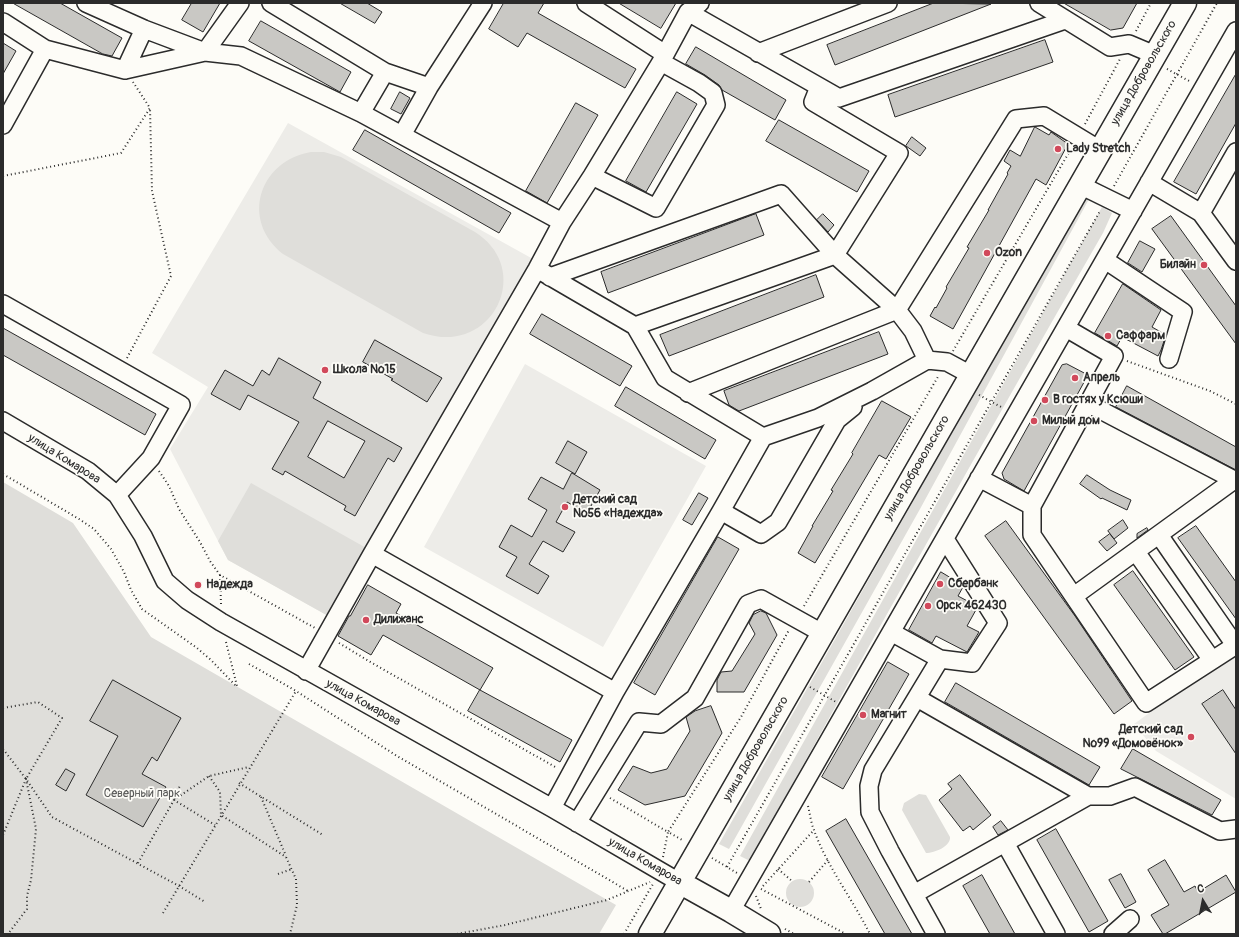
<!DOCTYPE html>
<meta charset="utf-8">
<style>
body{margin:0}
#map{position:relative;width:1239px;height:937px;overflow:hidden;background:#fdfcf7;font-family:Pangolin,sans-serif}
canvas{display:block}
.frame{position:absolute;inset:0;border:4px solid #2b2b2b;pointer-events:none}
.north{position:absolute;left:1183px;top:881px;width:40px;height:40px;-webkit-text-stroke:3px #fdfcf7;paint-order:stroke;rotate:350deg;font-size:11px;font-weight:700;line-height:16px;text-align:center;color:#2b2b2b}
.north::after{content:'';display:block;margin:auto;width:14px;height:18px;background:#2b2b2b;clip-path:polygon(50% 0,100% 100%,50% 72%,0 100%)}
</style>
<div id="map">
<canvas width="1239" height="937"></canvas>
<div class="frame"></div>
<div class="north">С</div>
</div>
<script>
const g = document.querySelector('canvas').getContext('2d');
g.lineJoin = 'round';
function fill(path, color) {
  g.fillStyle = color;
  g.fill(path, 'evenodd');
}
function trace(path, color, width, dash) {
  g.strokeStyle = color;
  g.lineWidth = width;
  g.lineCap = dash ? 'butt' : 'round';
  g.setLineDash(dash || []);
  g.stroke(path);
}
function label(font, color, halo, rows, align = 'center') {
  g.font = font + ' Pangolin,sans-serif';
  g.lineWidth = 3.5;
  g.setLineDash([]);
  g.textBaseline = 'middle';
  g.strokeStyle = halo;
  g.fillStyle = color;
  for (const [text, x, y, turn = 0] of rows) {
    g.save();
    g.translate(x, y);
    g.rotate((+turn || 0) * Math.PI / 180);
    g.textAlign = isNaN(turn) ? turn : align;
    if (halo) g.strokeText(text, 0, 0);
    g.fillText(text, 0, 0);
    g.restore();
  }
}
const built = new Path2D(`
 M288,123L533,259L330,617L228,560L170,449L208,387L152,353Z
 M525,364L706,466L603,647L424,547Z
 M1236,650V799L1156,751L1134,724Z`);
const green = new Path2D(`
 M311,152H324L341,157L475,232C535,270 492,357 423,333L283,254C240,220 259,161 311,152Z
 M1080,194L1089,199L920,509L729,849L719,844L911,505Z
 M1102,207L1112,213L1103,233C983,441 866,651 750,861L740,856Z
 M3,482L73,523L151,637L616,905L599,934H3Z
 M251,483L368,549L330,617L228,560L218,541Z
 M919,794L926,795L950,837C951,846 935,853 926,853L902,810L904,803Z
 M786 893a14 14 0 1 1 28 0a14 14 0 1 1-28 0Z`);
const building = new Path2D(`
 M13,3H60L122,38L112,56L103,54Z
 M192,3H220L203,32L182,20Z
 M340,3H367L382,12L375,23Z
 M504,3H544L538,13L636,69L625,88L527,33L518,47L489,29Z
 M619,3H676L661,28Z
 M934,3L991,4L835,65L827,45Z
 M1064,3H1137L1123,28L1111,30Z
 M261,21L351,72L340,92L249,41Z
 M1045,40L1053,62L895,117L888,95Z
 M3,43L16,51L3,74Z
 M696,47L786,100L775,120L722,90L719,85L705,75L686,64Z
 M1236,74V123L1196,194L1174,182Z
 M400,92L410,98L401,114L391,109Z
 M677,92L697,104L646,192L626,181Z
 M576,103L598,115L547,203L526,191Z
 M779,120L869,171L857,192L766,141Z
 M1035,127L1049,135L1051,132L1068,144L1046,185L1036,179L953,329L930,316L935,307L936,308L947,288L946,287L969,248L967,247L989,210H988L1008,174L1007,173L1011,166L1004,161L1010,150L1020,156Z
 M365,130L511,213L499,233L353,150Z
 M912,137L926,148L920,156L906,146Z
 M756,214L764,235L608,293L601,272Z
 M823,214L834,225L828,232L817,220Z
 M1171,216L1236,306V344L1152,229Z
 M1140,241L1155,249L1142,272L1128,263Z
 M816,275L824,297L669,356L660,335Z
 M1123,284L1161,310L1152,327L1166,335L1161,350L1158,356L1122,337L1117,346L1095,333Z
 M542,314L632,366L620,386L530,334Z
 M3,328L156,414L145,435L3,355Z
 M879,332L888,354L739,411L729,405L724,391Z
 M375,340L442,378L427,402L391,380L393,379L363,362Z
 M279,358L321,382L313,398L402,448L394,462L388,458L355,516L344,510L346,506L285,471L283,475L272,469L299,422L248,395L240,410L211,394L225,370L253,386L262,370L269,375ZM328,421L365,441L344,478L308,457Z
 M1067,364L1088,375L1024,491L1004,479L1002,473L1062,365Z
 M1127,386L1236,447V470L1116,407Z
 M626,387L716,440L705,459L615,406Z
 M882,401L911,417L886,459L879,455L815,563L798,553L813,526H812L833,491L831,490L853,454L852,453Z
 M568,441L587,452L575,474L556,463Z
 M572,473L600,490L587,513L567,502L556,522L575,532L563,552L543,541L529,564L549,576L538,594L506,576L517,557L499,547L511,525L532,537L547,510L528,499L541,477L563,489Z
 M1087,475L1110,490L1131,500L1127,510L1102,498L1101,499L1080,484Z
 M699,493L708,498L692,525L683,520Z
 M1123,520L1128,528L1114,539L1108,531Z
 M1006,521L1075,616L1132,701L1114,714L985,536Z
 M1196,526L1236,582V619L1178,538Z
 M1147,528L1148,530L1137,538V534Z
 M1110,534L1117,543L1107,551L1099,542Z
 M718,537L739,549L655,695L634,683Z
 M1133,571L1194,657L1175,670L1114,585Z
 M941,572L961,584L963,587L958,596L975,605L977,608L967,626L979,632L967,652L936,636L932,643L909,630Z
 M368,585L401,604L396,613L493,668L480,690L383,635L371,655L338,636L349,616H350Z
 M761,611L766,613L777,635L744,692H717V680L721,672L732,671L755,634L749,623L753,615Z
 M888,662L909,674L843,789L822,777Z
 M113,680L181,718L157,761L152,757L142,774L166,787L143,827L86,795L118,736L90,721Z
 M956,683L1100,767L1089,785L945,702Z
 M480,690L572,740L560,762L468,711Z
 M1223,690L1236,710V754L1202,704Z
 M711,706L722,733L685,796L645,805L618,790L633,766L651,773L667,769L690,731L686,717L695,711Z
 M1133,749L1221,800L1212,815L1121,769Z
 M66,769L75,774L66,791L56,785Z
 M960,775L991,815L973,830L970,826L963,831L939,800L952,789L948,784Z
 M846,819L912,934H885L826,831Z
 M1001,821L1008,830L998,835L993,827Z
 M1056,829L1108,921L1089,932L1037,840Z
 M1165,860L1184,892L1195,886L1198,892L1226,875L1236,892L1165,934H1163L1151,915L1169,905L1148,870Z
 M1121,874L1136,902L1125,908L1109,880Z
 M982,875L1015,934H990L963,886Z`);
const path = new Path2D(`
 M1136,31L1151,3
 M1167,69L1191,82
 M1085,124L1120,59
 M3,176L121,153L150,108L133,82
 M1114,186L1217,3
 M953,351L1071,149
 M127,358L171,276L152,191L150,108
 M1127,361L1210,391L1236,404
 M979,395L1003,408
 M159,471L169,486L179,509L200,542L210,561L220,575L315,628
 M3,474L79,519L94,529L111,549L124,572L131,590L142,609L197,648L211,660L237,687
 M220,575L221,604
 M804,606L939,375
 M226,642L237,686
 M339,643L372,663L557,768
 M249,664L296,691L397,756L628,891
 M810,687L836,702
 M3,708L38,702L62,718L26,779
 M3,749L26,779L52,817L179,886L205,902
 M209,776L220,792L221,815L286,857L296,879L297,905L290,934
 M239,783L323,835
 M261,797L286,856
 M610,798L668,832L741,717L789,630
 M175,799L180,785
 M174,800L209,776L249,767
 M808,806C810,814 811,823 814,830C826,865 853,900 870,934
 M3,835L26,779L36,829L31,880L27,896V909L8,934
 M663,857L668,832L684,841
 M712,858L737,873
 M138,863L174,800L215,825
 M727,867L1100,211
 M778,869L792,881
 M278,874L292,869
 M809,882L828,860
 M763,886L814,830
 M761,889L846,934
 M756,896L761,909
 M163,913L296,691
 M785,929L794,934
 M457,934L505,925L607,900L650,882
 M624,934L653,884`);
const minor = new Path2D(`
 M86,3L144,29L205,52L241,56L361,113L385,72L429,87
 M271,3L385,72
 M586,3L665,54
 M1039,3L1110,47L1129,44L1155,55
 M688,12L839,98L1065,20
 M3,22L45,49L125,70L205,52L240,3
 M758,53L888,3
 M125,70L144,29
 M361,113L562,222
 M3,125L45,49
 M402,135L429,87L483,3
 M592,176L656,208L716,105L713,93L699,83L661,62
 M1149,182L1201,213L1236,261
 M1080,185L1133,211
 M1201,213L1236,152
 M1105,260L1183,312L1169,359
 M544,273L635,326L665,378L763,437
 M550,277L781,194L835,255L899,153L813,102L819,87
 M3,304L181,405L151,458L117,495
 M635,326L835,255L897,310L913,331L927,360
 M1066,328L1114,356L1032,506V535L1146,703L1236,645
 M688,393L897,310L1016,119L1044,116L1100,150
 M1089,404L1236,481
 M3,421L88,471L117,495L143,536L165,581L187,600L221,622L552,808L679,882
 M979,478L1032,506
 M721,511L761,534L778,522L837,420L853,407
 M1159,535L1235,645
 M1136,552L1212,660
 M372,554L615,692
 M1074,596L1234,480
 M891,632L940,659L972,663L998,623L945,539
 M306,671L372,554L537,269L562,222L592,176L661,62L688,12L700,3
 M917,698L1088,796H1110L1135,787L1220,831L1236,829
 M552,808L615,692L721,511L763,437L818,418L872,391L927,360L947,362L971,375
 M577,823L639,722L661,724L695,698L748,604L761,599L822,633
 M1005,843L1056,934
 M914,894L1088,796
 M731,911L1236,31
 M936,934L890,851L870,812L869,786L873,770L940,659
 M1113,934L1130,919`);
const major = new Path2D(`
 M679,882L731,911L769,934
 M650,934L1185,3`);
const markers = [
 [1058,149,4,"#d1495b"],
 [987,253,4,"#d1495b"],
 [1204,265,4,"#d1495b"],
 [1108,336,4,"#d1495b"],
 [325,370,4,"#d1495b"],
 [1075,378,4,"#d1495b"],
 [1045,400,4,"#d1495b"],
 [1034,421,4,"#d1495b"],
 [565,507,4,"#d1495b"],
 [940,584,4,"#d1495b"],
 [198,585,4,"#d1495b"],
 [928,606,4,"#d1495b"],
 [366,620,4,"#d1495b"],
 [863,715,4,"#d1495b"],
 [1191,737,4,"#d1495b"]
];
const streetNames = [
 ["улица Добровольского",1144,73,-60],
 ["улица Комарова",64,459,32],
 ["улица Добровольского",917,468,-60],
 ["улица Комарова",363,703,29],
 ["улица Добровольского",756,749,-60],
 ["улица Комарова",645,862,30]
];
const poiNames = [
 ["Lady Stretch",1066,149],
 ["Ozon",995,253],
 ["Билайн",1196,265,"right"],
 ["Саффарм",1116,336],
 ["Школа №15",333,370],
 ["Апрель",1083,378],
 ["В гостях у Ксюши",1053,400],
 ["Милый дом",1042,421],
 ["Детский сад",573,500],
 ["№56 «Надежда»",573,514],
 ["Сбербанк",948,584],
 ["Надежда",206,585],
 ["Орск 462430",936,606],
 ["Дилижанс",374,620],
 ["Магнит",871,715],
 ["Детский сад",1183,730,"right"],
 ["№99 «Домовёнок»",1183,744,"right"]
];
const parkNames = [
 ["Северный парк",142,794]
];
fill(built, '#edece8');
fill(green, '#dfdeda');
fill(building, '#c9c8c4');
trace(building, '#2b2b2b', 1);
trace(minor, '#2b2b2b', 20);
trace(major, '#2b2b2b', 25);
trace(path, '#2b2b2b', 2, [1, 3]);
trace(minor, '#fdfcf7', 17);
trace(major, '#fdfcf7', 22);
for (const [x, y, r, color] of markers) {
  const dot = new Path2D();
  dot.arc(x, y, r, 0, 2 * Math.PI);
  g.fillStyle = color;
  g.fill(dot);
  trace(dot, '#fdfcf7', 1.5);
}
label('12px', '#2b2b2b', '#fdfcf7', streetNames);
label('bold 12px', '#2b2b2b', '#fdfcf7', poiNames, 'left');
label('12px', '#585857', '#fdfcf7', parkNames);
</script>
